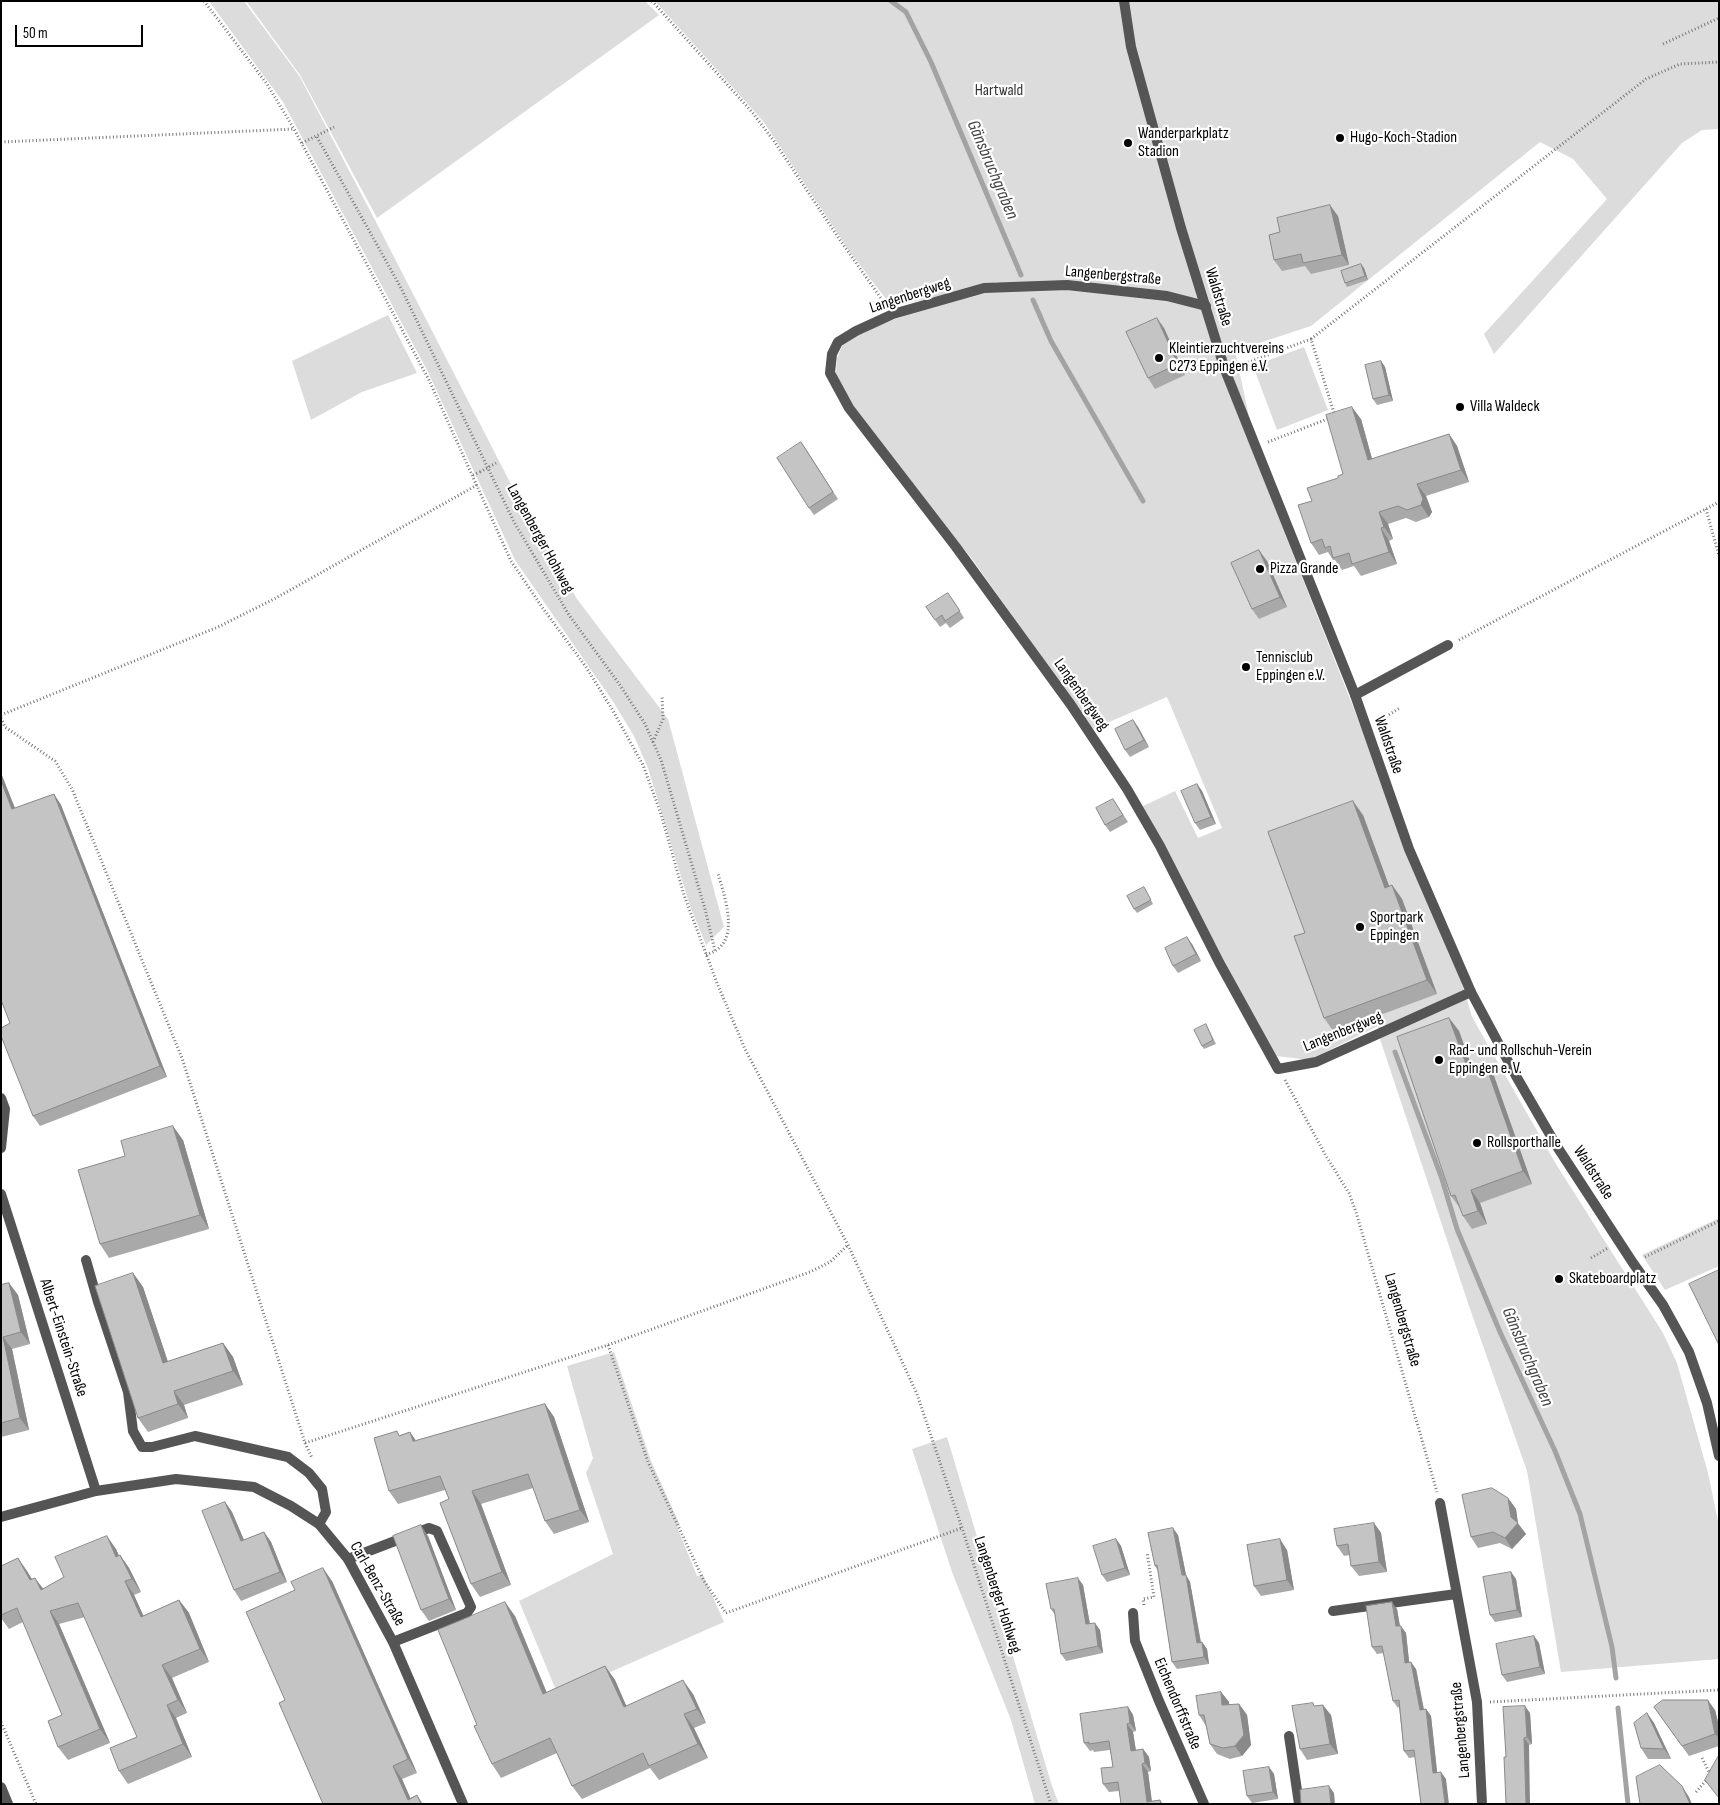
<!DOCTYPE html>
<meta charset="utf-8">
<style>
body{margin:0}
#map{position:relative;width:1720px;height:1805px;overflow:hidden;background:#fff;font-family:"Sofia Sans Condensed",sans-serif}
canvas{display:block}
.frame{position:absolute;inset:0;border:2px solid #000;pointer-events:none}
.scale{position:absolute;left:15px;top:25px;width:128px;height:22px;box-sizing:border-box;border:2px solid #000;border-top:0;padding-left:6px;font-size:15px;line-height:18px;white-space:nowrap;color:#000;-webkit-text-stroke:4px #fff;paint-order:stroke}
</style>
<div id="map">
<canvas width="1720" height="1805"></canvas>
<div class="frame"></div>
<div class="scale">50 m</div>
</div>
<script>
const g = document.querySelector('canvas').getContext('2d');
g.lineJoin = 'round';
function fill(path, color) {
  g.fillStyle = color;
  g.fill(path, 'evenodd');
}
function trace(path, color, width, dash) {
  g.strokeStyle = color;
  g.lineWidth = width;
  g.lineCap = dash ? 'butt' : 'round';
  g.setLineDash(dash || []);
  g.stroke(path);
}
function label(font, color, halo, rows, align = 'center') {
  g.font = font + ' "Sofia Sans Condensed",sans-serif';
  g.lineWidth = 4.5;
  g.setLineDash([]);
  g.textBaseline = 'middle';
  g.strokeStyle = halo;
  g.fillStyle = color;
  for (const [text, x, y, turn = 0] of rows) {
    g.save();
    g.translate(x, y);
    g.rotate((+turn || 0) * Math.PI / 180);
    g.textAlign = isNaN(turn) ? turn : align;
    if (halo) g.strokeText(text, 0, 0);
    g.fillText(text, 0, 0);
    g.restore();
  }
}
const green = new Path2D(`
 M209,1H244L300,77L375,220L514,490L577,599L668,719L724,927L706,945L690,906L648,768L634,736L614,703L515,560L428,372L283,102Z
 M246,1H645L659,15L377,218L300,75Z
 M655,1H1719V129L1702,130L1682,143L1494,354L1484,334L1607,199L1573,159L1540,142L1311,326L1235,351L1261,473L1462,983L1472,1017L1556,1164L1663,1333L1677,1363L1708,1473L1719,1526V1659L1561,1672L1527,1471L1469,1306L1380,1039L1378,1026L1309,1060L1276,1056L1141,807L1175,791L1198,838L1222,828L1167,697L1093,729L972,559L853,410L836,374L837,358L843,344L858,333L895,319L988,291L1001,289L997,282L892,307L848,249L763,121Z
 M388,315L417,373L362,392L311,420L292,361Z
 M1304,347L1328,410L1277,430L1253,366Z
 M1719,1218V1266L1665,1290L1642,1255Z
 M614,1352L651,1461L680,1525L677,1527L697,1576L703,1575L724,1622L558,1695L519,1601L613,1554L586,1473L593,1458L567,1366Z
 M947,1437L1052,1786L1059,1804H1035L1011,1720L952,1572L912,1449Z`);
const stream = new Path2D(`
 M891,1L906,12L931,62L1021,275
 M1033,300L1051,341L1143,501
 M1395,1052L1442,1179L1457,1229L1500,1332L1555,1451L1580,1514L1612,1647L1616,1678
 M1618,1708L1628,1804`);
const path = new Path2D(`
 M204,1L267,84L294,129L429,380L511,561L542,607L586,667L612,709L643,765L661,814L684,895L717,983L745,1049L848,1245L917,1394L962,1528L1051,1804
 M652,1L752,112L774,141L840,240L885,304
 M1663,44L1719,18
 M317,137L401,288L514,522L569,615L620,685L645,724L661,760L705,909L715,951
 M1,142L294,129
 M302,143L334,127
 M1311,339L1646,79L1680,64L1719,62
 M1238,366L1311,339L1335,416
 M1268,442L1330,418
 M473,475L480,472
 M1706,509L1719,556
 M1459,640L1719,502
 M1,715L218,627L276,598L477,485
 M1,718L5,727L55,761L72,789L182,1058L305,1443L608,1345L810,1272L830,1262L848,1245
 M1377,722L1400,708
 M653,742L663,719L662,696
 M706,955C711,953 716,951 720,947C737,931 724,894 718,874
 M1285,1080L1326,1156L1349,1193L1356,1212L1437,1492
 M1645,1257L1719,1221
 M1591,1258L1608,1248
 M608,1345L648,1462L704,1581L726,1613L962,1528
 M305,1443L312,1458
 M1144,1605L1143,1599L1154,1597L1147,1552
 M1490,1702L1719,1690
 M1,1722L36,1804
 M1702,1758L1710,1774
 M1696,1792L1709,1777`);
const service = new Path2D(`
 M1206,306L1167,296L1067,285L984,288L893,314L856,331L838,342L832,354L830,373L849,408L956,547L1071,705L1127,789L1160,846L1219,962L1278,1069L1316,1062L1471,992
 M1355,695L1448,645
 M1,1098L5,1109L1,1148
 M86,1260L98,1302L128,1392L133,1431L142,1447H152L195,1436L288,1457L309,1473L322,1489L326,1512L319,1524
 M348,1559L429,1528L437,1531L471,1607L467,1613L393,1642
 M1289,1736L1299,1804`);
const minor = new Path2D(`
 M1124,1L1131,47L1181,228L1225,370L1355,695L1409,849L1471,992L1516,1076L1556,1145L1633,1263L1663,1305L1689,1352L1707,1403L1719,1456
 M1,1194L96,1491
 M1440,1503L1477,1702L1482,1804
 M1,1517L96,1491L176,1479L254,1487L291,1506L319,1524L348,1559L393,1642L463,1804
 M1333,1611L1456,1594
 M1133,1613L1135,1641L1159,1701L1204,1804`);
const tertiary = new Path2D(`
 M1,1787L8,1804`);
const pathBridge = new Path2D(`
 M480,472L496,463`);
const wall = new Path2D(`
 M1338,216L1349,265L1311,274L1305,266L1282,271L1274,260L1280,232Z
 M1364,268L1368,280L1347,287L1345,283Z
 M1164,328L1185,375L1155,389L1148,378Z
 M1381,361L1385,367L1393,401L1377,405L1373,399Z
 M1361,419L1372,459L1449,434L1457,446L1469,482L1426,496L1432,512L1429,517L1416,522L1406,518L1388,524L1393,539L1389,541L1397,564L1361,576L1354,566L1342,570L1335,560H1333L1328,552L1319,555L1311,543L1312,501L1343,474Z
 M806,449L838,499L814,515L809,508Z
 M1267,561L1287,607L1259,619L1252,609Z
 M953,600L964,618L950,628L946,623L940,627L935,620Z
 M1133,720L1138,727L1149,747L1130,757L1125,750Z
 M1,773L15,808L54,794L61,805L167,1077L40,1126L33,1116L10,1023L1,1000Z
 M1197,784L1202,791L1216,824L1200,830L1195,823Z
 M1113,799L1128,822L1110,832L1105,825Z
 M1363,815L1389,886L1392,885L1402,899L1437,994L1334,1032L1324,1018L1305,933Z
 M1144,887L1153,904L1137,913L1134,909Z
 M1192,944L1201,961L1178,973L1173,966Z
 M1449,1018L1459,1031L1472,1068L1494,1076L1532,1184L1480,1203L1487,1224L1472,1229L1463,1216L1460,1208L1451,1196Z
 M1206,1024L1216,1044L1204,1049L1202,1046Z
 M183,1140L209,1229L109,1258L100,1244Z
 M133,1273L143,1287L168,1362L223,1343L233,1357L243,1385L184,1405L188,1418L148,1432L138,1418Z
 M9,1283L18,1295L30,1344L12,1349L29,1430L1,1437V1285Z
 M545,1404L554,1417L589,1522L554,1534L545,1521L533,1488L481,1504L511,1585L480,1597L471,1584L449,1499L445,1490L398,1504L389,1491L400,1435L410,1432L416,1441Z
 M1508,1498L1516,1509L1518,1523L1526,1534L1512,1549L1500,1543L1478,1548L1471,1537Z
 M225,1502L232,1512L244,1540L264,1532L271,1542L287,1582L241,1601L234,1590Z
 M1374,1523L1381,1533L1387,1572L1359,1576L1351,1566L1350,1555L1344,1556L1337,1546Z
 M1178,1535L1186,1575L1190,1582L1201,1642H1202L1207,1649L1209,1664L1177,1669L1172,1662L1158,1571L1155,1566Z
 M428,1536L456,1610L429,1621L421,1610Z
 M1116,1539L1121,1546L1130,1575L1107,1582L1102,1575Z
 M116,1549L119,1556L120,1555L129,1568L141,1592L134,1595L143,1616L179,1600L189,1613L209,1662L172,1678L187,1713L176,1718L192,1757L128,1784L119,1771L137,1737L85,1617L59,1624L110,1743L68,1760L58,1747L62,1715L23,1622L9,1629L1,1618V1580L18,1558L32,1579L43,1589Z
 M1287,1550L1294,1590L1261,1596L1254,1586Z
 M1511,1572L1516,1579L1522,1617L1495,1622L1490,1615Z
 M332,1581L417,1773L402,1779L410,1798L417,1795L423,1804H323L285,1700Z
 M1083,1585L1090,1624L1100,1630L1103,1653L1066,1661L1061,1654L1055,1615L1051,1609Z
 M1397,1609L1400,1626L1406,1633L1409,1662L1416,1669L1424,1709H1426L1431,1716L1437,1772L1446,1779L1415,1757L1409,1758L1404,1751L1399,1707L1398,1708L1393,1701L1384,1653L1377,1654L1372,1647Z
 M515,1616L547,1693L605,1666L615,1680L626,1706L693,1694L706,1723L694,1728L708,1758L659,1780L650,1768L582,1799L572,1786L557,1753L501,1778L492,1764L477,1725Z
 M1534,1636L1539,1643L1545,1674L1507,1682L1502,1675Z
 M1221,1692L1229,1702V1705L1239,1704L1247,1715L1251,1745L1242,1756L1230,1759L1217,1754L1210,1744L1206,1726L1199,1715Z
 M1316,1706L1331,1715L1338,1754L1307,1760L1300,1749Z
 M1128,1707L1133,1715L1136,1731L1133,1732L1136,1750L1143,1749L1149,1757L1151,1771L1148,1772L1152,1801L1160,1800L1163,1804H1121L1119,1791L1109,1792L1103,1784L1113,1767L1110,1750L1094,1752L1093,1750L1090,1751L1084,1743Z
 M1654,1707L1715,1710L1719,1726V1746L1689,1756Z
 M1530,1713L1532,1744L1529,1745L1506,1757Z
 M1647,1713L1654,1723L1671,1759H1648L1641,1748Z
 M1269,1767L1274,1774L1278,1799L1252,1803L1247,1796Z`);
const shadedWall = new Path2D(`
 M1330,205L1338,216L1349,265L1342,255Z
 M1361,264L1364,268L1368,280L1365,276Z
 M1157,318L1164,328L1185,375L1178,364Z
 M1381,361L1385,367L1393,401L1389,395Z
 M1352,407L1361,419L1376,473L1368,460Z
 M1449,434L1457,446L1469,482L1461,470Z
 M1417,484L1426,496L1432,512L1429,517L1421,505Z
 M1379,512L1388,524L1393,539L1384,527Z
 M1381,528L1389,541L1397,564L1389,552Z
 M1259,550L1267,561L1287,607L1280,597Z
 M1133,720L1138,727L1149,747L1144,740Z
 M1,773L19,819L12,809L1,781Z
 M1197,784L1202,791L1216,824L1211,817Z
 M54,794L61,805L167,1077L160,1066Z
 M1353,801L1363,815L1395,902L1385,888Z
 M1392,885L1402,899L1437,994L1427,980Z
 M1187,937L1192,944L1201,961L1196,954Z
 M1449,1018L1459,1031L1477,1082L1468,1069Z
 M1485,1063L1494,1076L1532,1184L1523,1171Z
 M173,1126L183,1140L209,1229L200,1215Z
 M1471,1190L1480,1203L1487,1224L1478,1211Z
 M133,1273L143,1287L173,1377L163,1363Z
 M9,1283L18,1295L30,1344L21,1332Z
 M3,1337L12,1349L29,1430L20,1418Z
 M223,1343L233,1357L243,1385L233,1371Z
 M174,1391L184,1405L188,1418L178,1404Z
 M545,1404L554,1417L589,1522L580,1510Z
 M410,1432L419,1445L413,1441Z
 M472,1491L481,1504L511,1585L502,1572Z
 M1508,1498L1516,1509L1518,1524L1526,1534L1512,1549L1505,1538L1511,1517Z
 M225,1502L232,1512L249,1552L241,1541Z
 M1374,1523L1381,1533L1387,1572L1379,1562Z
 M421,1525L428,1536L456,1610L449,1599Z
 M1173,1528L1178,1535L1186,1575L1190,1582L1202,1650L1197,1643Z
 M264,1532L271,1542L287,1582L280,1572Z
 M107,1536L116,1549L125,1570L116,1557Z
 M1116,1539L1121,1546L1130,1575L1125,1568Z
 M1280,1539L1287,1550L1294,1590L1287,1580Z
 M120,1555L129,1568L141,1592L132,1579Z
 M18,1558L27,1571L40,1593L30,1580Z
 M323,1568L332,1581L417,1773L408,1759Z
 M1511,1572L1516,1579L1522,1617L1517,1610Z
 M35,1578L45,1591L41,1590Z
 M1078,1578L1083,1585L1091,1631L1086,1624Z
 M125,1581L134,1595L150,1630L141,1617Z
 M179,1600L189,1613L209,1662L200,1649Z
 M505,1602L515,1616L553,1708L543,1694Z
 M1392,1602L1397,1609L1401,1633L1396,1626Z
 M50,1611L59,1624L110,1743L100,1729Z
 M1095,1623L1100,1630L1103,1653L1098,1646Z
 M1401,1626L1406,1633L1410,1670L1405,1663Z
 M1534,1636L1539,1643L1545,1674L1540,1667Z
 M1202,1642L1207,1649L1209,1664L1204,1657Z
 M1411,1662L1416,1669L1425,1717L1420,1710Z
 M162,1665L172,1678L187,1713L178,1700Z
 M605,1666L615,1680L633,1721L624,1707Z
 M683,1680L693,1694L706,1723L697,1709Z
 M1221,1692L1229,1702L1230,1716L1222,1705Z
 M1708,1700L1715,1710L1719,1726V1738L1715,1734Z
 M1239,1704L1247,1715L1251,1745L1242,1756L1235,1746Z
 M167,1705L176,1718L192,1757L183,1744Z
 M1323,1705L1331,1715L1338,1754L1330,1744Z
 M1525,1706L1530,1713L1532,1744L1527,1737Z
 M1128,1707L1133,1715L1136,1731L1130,1723Z
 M1426,1709L1431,1716L1438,1780L1433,1773Z
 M1647,1713L1654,1723L1671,1759L1664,1749Z
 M684,1714L694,1728L708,1758L698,1744Z
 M1127,1724L1133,1732L1137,1759L1131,1751Z
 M1524,1738L1529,1745L1530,1804H1526Z
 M1143,1749L1149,1757L1151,1771L1145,1763Z
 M1142,1764L1148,1772L1152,1804L1147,1802Z
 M393,1766L402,1779L413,1804L408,1800Z
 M1269,1767L1274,1774L1278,1799L1273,1792Z
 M1441,1772L1446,1779L1449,1804H1445Z
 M1329,1786L1334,1793L1335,1804H1331Z
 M1682,1786L1689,1797L1692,1804H1690Z`);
const building = new Path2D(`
 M1330,205L1342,255L1303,263L1301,254L1274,260L1269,235L1280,232L1277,218Z
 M1361,264L1365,276L1345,283L1341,271Z
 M1157,318L1178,364L1148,378L1126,332Z
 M1381,361L1389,395L1373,399L1365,365Z
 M1352,407L1368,460L1449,434L1461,470L1417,484L1423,499L1421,505L1407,510L1398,506L1379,512L1384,527L1381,528L1389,552L1352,564L1349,553L1333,558L1330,546L1325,548L1322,539L1311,543L1298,505L1312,501L1307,488L1338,478V476L1343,474L1326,415Z
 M801,442L833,492L809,508L777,458Z
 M1259,550L1280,597L1252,609L1231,563Z
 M948,593L960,611L945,621L942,615L935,620L926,607Z
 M1133,720L1144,740L1125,750L1115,729Z
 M1,781L12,809L54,794L160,1066L33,1116L1,1036V1028L10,1023L1,1000Z
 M1197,784L1211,817L1195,823L1181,791Z
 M1113,799L1123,815L1105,825L1096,808Z
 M1353,801L1385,888L1392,885L1427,980L1324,1018L1294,936L1305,933L1268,832Z
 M1144,887L1151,900L1134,909L1127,896Z
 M1187,937L1196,954L1173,966L1165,948Z
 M1449,1018L1468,1069L1485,1063L1523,1171L1471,1190L1478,1211L1463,1216L1455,1195L1451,1196L1397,1037Z
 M1206,1024L1213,1040L1202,1046L1194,1030Z
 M173,1126L200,1215L100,1244L78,1170L125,1156L121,1141Z
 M1719,1270V1345L1689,1284Z
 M133,1273L163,1363L223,1343L233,1371L174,1391L178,1404L138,1418L95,1286Z
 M9,1283L21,1332L3,1337L20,1418L1,1423V1285Z
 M545,1404L580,1510L545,1521L528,1474L472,1491L502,1572L471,1584L440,1503L449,1499L440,1476L389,1491L374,1438L397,1431L399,1436L410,1432L413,1441Z
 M1492,1488L1508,1498L1511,1517L1518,1523L1505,1538L1493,1532L1471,1537L1462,1495Z
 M225,1502L241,1541L264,1532L280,1572L234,1590L202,1511Z
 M1374,1523L1379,1562L1351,1566L1348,1544L1337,1546L1334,1529Z
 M421,1525L449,1599L421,1610L393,1536Z
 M1173,1528L1182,1575H1186L1197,1643L1202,1642L1204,1657L1172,1662L1157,1565L1155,1566L1148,1533Z
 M107,1536L116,1557L120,1555L132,1579L125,1581L141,1617L179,1600L200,1649L162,1665L178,1700L167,1705L183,1744L119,1771L110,1748L137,1737L78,1603L50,1611L100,1729L58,1747L48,1721L62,1715L17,1608L1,1615V1566L18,1558L30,1580L35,1578L41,1590L64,1577L55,1557Z
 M1116,1539L1125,1568L1102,1575L1093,1546Z
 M1280,1539L1287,1580L1254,1586L1247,1545Z
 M323,1568L408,1759L393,1766L408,1800L417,1795L421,1804H323L279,1703L285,1700L246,1612L295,1590L291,1582Z
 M1511,1572L1517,1610L1490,1615L1483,1577Z
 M1078,1578L1086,1624L1095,1623L1098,1646L1061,1654L1054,1609H1051L1046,1584Z
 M505,1602L543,1694L605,1666L624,1707L683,1680L697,1709L684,1714L698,1744L649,1766L643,1753L572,1786L550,1738L492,1764L474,1726L477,1725L438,1630Z
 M1392,1602L1396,1626H1401L1405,1663L1411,1662L1420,1710L1426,1709L1433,1773L1441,1772L1445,1804H1421L1414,1750L1404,1751L1399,1700L1393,1701L1382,1646L1372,1647L1366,1606Z
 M1534,1636L1540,1667L1502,1675L1496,1644Z
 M1221,1692L1222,1705L1239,1704L1244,1735L1235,1746L1223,1748L1210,1744L1204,1715H1199L1196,1696Z
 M1663,1700H1708L1715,1734L1682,1746L1654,1707Z
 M1313,1703L1314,1706L1323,1705L1330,1744L1300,1749L1292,1706Z
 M1525,1706L1527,1737L1524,1738L1526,1804H1506L1504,1757H1506L1503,1707Z
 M1128,1707L1130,1723L1127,1724L1131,1751L1143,1749L1145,1763L1142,1764L1147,1802L1160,1800L1161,1804H1121L1118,1782L1103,1784L1101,1768L1113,1767L1109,1741L1089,1744V1742L1084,1743L1080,1714Z
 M1647,1713L1664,1749L1641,1748L1634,1723Z
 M1719,1755V1798L1705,1780Z
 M1660,1765L1682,1786L1690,1804H1640L1636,1777Z
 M1269,1767L1273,1792L1247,1796L1243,1771Z
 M1329,1786L1331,1804H1301L1300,1790Z`);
const markers = [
 [1340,138,5,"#000"],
 [1128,143,5,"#000"],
 [1159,358,5,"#000"],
 [1460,407,5,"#000"],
 [1260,569,5,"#000"],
 [1246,667,5,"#000"],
 [1360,927,5,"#000"],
 [1439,1060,5,"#000"],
 [1477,1143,5,"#000"],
 [1559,1279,5,"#000"]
];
const parkNames = [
 ["Hartwald",999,91]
];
const poiNames = [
 ["Wanderparkplatz",1138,134],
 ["Stadion",1138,152],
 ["Hugo-Koch-Stadion",1350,138],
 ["Kleintierzuchtvereins",1169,349],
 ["C273 Eppingen e.V.",1169,367],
 ["Villa Waldeck",1470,407],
 ["Pizza Grande",1270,569],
 ["Tennisclub",1256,658],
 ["Eppingen e.V.",1256,676],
 ["Sportpark",1370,918],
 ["Eppingen",1370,936],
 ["Rad- und Rollschuh-Verein",1449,1051],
 ["Eppingen e. V.",1449,1069],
 ["Rollsporthalle",1487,1143],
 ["Skateboardplatz",1569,1279]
];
const streetNames = [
 ["Langenbergstraße",1113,276,5],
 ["Langenbergweg",910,296,-18],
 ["Waldstraße",1218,297,73],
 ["Langenberger Hohlweg",540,539,61],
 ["Langenbergweg",1081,695,55],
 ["Waldstraße",1388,745,71],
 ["Langenbergweg",1343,1032,-22],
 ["Waldstraße",1593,1173,57],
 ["Langenbergstraße",1402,1320,74],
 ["Albert-Einstein-Straße",63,1338,72],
 ["Carl-Benz-Straße",377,1584,60],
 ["Langenberger Hohlweg",997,1595,72],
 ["Eichendorffstraße",1177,1704,67],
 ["Langenbergstraße",1461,1730,-95]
];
const waterNames = [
 ["Gänsbruchgraben",992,170,67],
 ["Gänsbruchgraben",1527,1357,67]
];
fill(green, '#dcdcdc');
trace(stream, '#a3a3a3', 5);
trace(path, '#777', 3, [1, 2.5]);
trace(service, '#555', 10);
trace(minor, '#555', 10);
trace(tertiary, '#555', 10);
trace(pathBridge, '#777', 3, [1, 2.5]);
fill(wall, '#a9a9a9');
fill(shadedWall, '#898989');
fill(building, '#c4c4c4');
trace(building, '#898989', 1);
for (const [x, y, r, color] of markers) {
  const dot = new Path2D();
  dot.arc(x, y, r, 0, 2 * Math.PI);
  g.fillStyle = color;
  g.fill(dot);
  trace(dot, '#fff', 2);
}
label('16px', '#333', '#fff', parkNames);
label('16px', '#000', '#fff', poiNames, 'left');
label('16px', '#000', '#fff', streetNames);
label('italic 18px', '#444', '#fff', waterNames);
</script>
